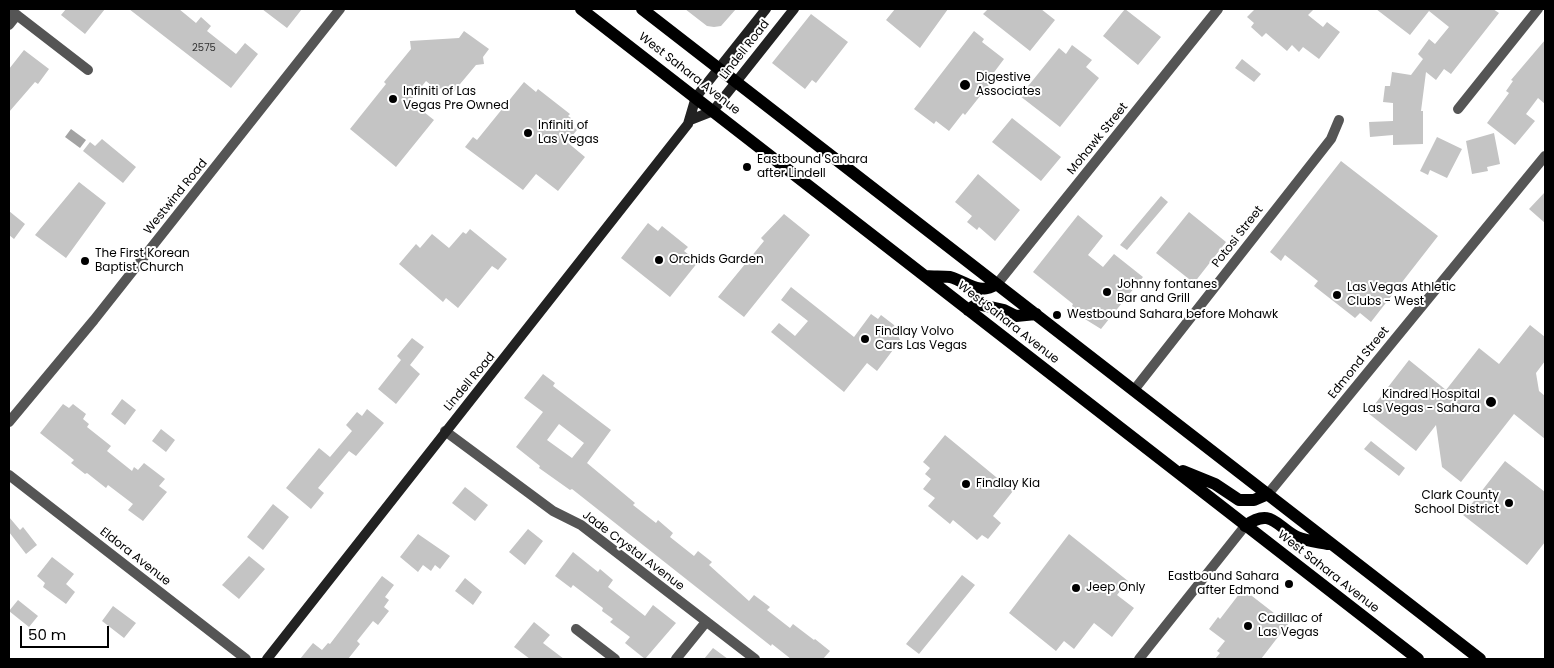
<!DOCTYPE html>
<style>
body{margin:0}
#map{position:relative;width:1554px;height:668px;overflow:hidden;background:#fff;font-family:Poppins,sans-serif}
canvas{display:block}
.frame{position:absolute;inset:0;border:10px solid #000;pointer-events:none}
.scale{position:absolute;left:20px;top:626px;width:89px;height:22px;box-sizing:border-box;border:2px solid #000;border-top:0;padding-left:6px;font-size:15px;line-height:18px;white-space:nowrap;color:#000;-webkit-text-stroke:4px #fff;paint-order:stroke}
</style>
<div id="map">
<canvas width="1554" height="668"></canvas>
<div class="frame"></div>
<div class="scale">50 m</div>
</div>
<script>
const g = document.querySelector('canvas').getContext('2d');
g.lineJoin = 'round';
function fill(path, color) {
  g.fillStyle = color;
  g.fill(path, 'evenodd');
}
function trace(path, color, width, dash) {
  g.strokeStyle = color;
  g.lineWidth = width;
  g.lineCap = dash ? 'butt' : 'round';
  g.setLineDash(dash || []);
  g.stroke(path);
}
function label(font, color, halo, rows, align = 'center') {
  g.font = font + ' Poppins,sans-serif';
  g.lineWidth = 4;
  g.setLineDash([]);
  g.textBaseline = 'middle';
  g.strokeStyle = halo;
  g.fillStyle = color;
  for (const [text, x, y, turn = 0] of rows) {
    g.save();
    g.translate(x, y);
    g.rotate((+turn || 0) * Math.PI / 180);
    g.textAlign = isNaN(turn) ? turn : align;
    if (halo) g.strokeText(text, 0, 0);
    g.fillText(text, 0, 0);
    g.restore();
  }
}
const water = new Path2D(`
 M71,129L86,140L80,148L65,137Z`);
const building = new Path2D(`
 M66,9H105L85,34L61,15Z
 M129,9H179L196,23L201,17L211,26L207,31L236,54L245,43L258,54L231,88Z
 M262,9H302L287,28Z
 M685,9H736L721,26L714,27L707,26Z
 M895,9H948L920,48L886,20Z
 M988,9H1041L1055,20L1030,51L983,14Z
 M1125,9L1161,37L1138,65L1103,36Z
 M1255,9H1314L1308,15L1323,27L1327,22L1340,32L1319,59L1303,47L1299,52L1292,45L1287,51L1266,33L1262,37L1251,27L1254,23L1247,17Z
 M1376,9H1493L1499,13L1451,74L1444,69L1436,80L1426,72L1421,111H1423V144L1393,145V135L1370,137L1369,122L1393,121V103L1383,102L1385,86H1390L1392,72L1411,75L1423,59L1418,54L1429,39L1435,44L1449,27L1429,11L1410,35Z
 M811,14L848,42L816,83L812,80L805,89L772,63Z
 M464,31L489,49L483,57L484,64L476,65L450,96L440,88L438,91L426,81L410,101L434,120L396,167L350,129L386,84L384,82L411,49L410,41L459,38Z
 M974,31L984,39L982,42L1004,59L989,79L992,81L965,115L963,113L949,131L936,121L934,124L914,109Z
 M1545,40V104L1538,98L1526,114L1535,121L1515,145L1487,123L1509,93L1506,91L1513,81L1511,80Z
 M1072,45L1092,60L1086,67L1099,78L1060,127L1020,96L1059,48L1066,54Z
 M24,50L49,69L38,84L35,82L9,112V69Z
 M1242,59L1261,74L1254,82L1235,68Z
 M524,82L536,92L538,89L570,114L568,116L571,118L568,122L577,130L567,142L585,157L558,191L536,174L523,190L465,147L473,137L477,140Z
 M1012,118L1061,157L1041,181L992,142Z
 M1494,133L1500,164L1487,167L1488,171L1472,174L1466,141Z
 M1437,137L1462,149L1447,178L1430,170L1428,175L1420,171Z
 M102,139L136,167L123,183L83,151L90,142L95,146Z
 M1341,161L1438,236L1371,322L1360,313L1355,318L1314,286L1318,281L1285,255L1281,261L1270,252Z
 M978,174L1020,210L995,241L979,227L977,230L967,222L972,216L955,202Z
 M79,182L106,203L66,258L35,235Z
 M1545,192V223L1529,209Z
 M1161,196L1168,202L1127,250L1120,245Z
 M9,211L25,224L14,239L9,235Z
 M1189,212L1226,242L1194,283L1156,253Z
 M784,214L810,235L744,317L718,297L764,241L761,238Z
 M1078,215L1103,236L1088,255L1103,267L1114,254L1143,277L1101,329L1080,316L1082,314L1072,306L1073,304L1033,272Z
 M648,223L658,231L662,226L688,247L684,251L698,262L670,297L621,258Z
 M470,229L507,259L498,270L492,266L458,308L446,298L443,302L399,264L416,244L420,248L432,234L449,248L463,232L466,234Z
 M791,287L854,337L871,314L878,319L881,315L894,325L900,340L896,342V346L877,371L867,363L844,392L771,332L779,323L795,336L808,321L781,300Z
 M1530,325L1545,337V361L1536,373L1539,391L1545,396V439L1514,414L1461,482L1442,467L1436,425L1416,451L1368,413L1409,360L1446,390L1479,348L1499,364Z
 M412,338L424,347L410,365L420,374L396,404L378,389L401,360L397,356Z
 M543,374L555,383L553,386L611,430L587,463L635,503L633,505L656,523L658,520L673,533L670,537L694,556L698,551L712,562L709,565L749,601L754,595L770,607L767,610L790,628L793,624L814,640L815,639L830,651L823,659H791L772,644L771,646L572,489L570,490L539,468L540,466L516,447L543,412L524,398ZM559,424L584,443L572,458L547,440Z
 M122,399L136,410L125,425L111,414Z
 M63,404L69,408L73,404L86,414L83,419L89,424L87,427L111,446L107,451L132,471L134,467L138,470L144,463L165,479L159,486L167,492L143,521L128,510L133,504L108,485L106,488L87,473L85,474L71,463L74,460L40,433Z
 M367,409L384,423L356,456L349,451L318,488L324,493L311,509L286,488L319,448L330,457L352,431L346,425L357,412L362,416Z
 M161,429L175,440L166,452L152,441Z
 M945,435L1013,491L993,516L1001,523L988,539L982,535L977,540L953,520L950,524L928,506L935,498L923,489L931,479L925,474L930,468L923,462Z
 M1371,441L1405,468L1399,476L1364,449Z
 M1505,461L1545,492V542L1527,565L1463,515Z
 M465,487L488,505L475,521L452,503Z
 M273,504L289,517L263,550L247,537Z
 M9,517L20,530L23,527L37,545L26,554L9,532Z
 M528,529L543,541L525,565L509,552Z
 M418,534L450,556L440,569L435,565L431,571L423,565L418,572L400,557Z
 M1069,534L1128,581L1117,595L1134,608L1112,637L1094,623L1074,649L1064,641L1056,651L1009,613Z
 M573,552L598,572L600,569L613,580L608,587L645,616L653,605L676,623L645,659L625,643L630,637L610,622L613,619L602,611L603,608L573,585L571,588L555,576Z
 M249,556L265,569L239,599L222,585Z
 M52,557L74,574L66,584L75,592L66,604L43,587L45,583L37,576Z
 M962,575L975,585L919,654L906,644Z
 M382,576L394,585L385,597L389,600L384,607L389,611L378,625L373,621L357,641L360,644L348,659H300L313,643L322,650L328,643L330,644Z
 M465,578L482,592L473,605L455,591Z
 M1243,589L1288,624L1261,659H1215L1220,653L1217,651L1225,641L1209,629L1218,617L1220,619Z
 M18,600L38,616L29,627L9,611Z
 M113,606L136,623L124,638L102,621Z
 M534,622L550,635L543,643L564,659H530L514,647Z
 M713,648L728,659H704Z`);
const street = new Path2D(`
 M9,9L88,70
 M9,25L17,15
 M1458,109L1538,9
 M997,284L1218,9
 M1134,390L1331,139L1339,120
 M9,422L94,320L340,9
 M445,431L553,511L581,525L755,659
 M9,475L246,659
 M1268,494L1545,156
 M576,629L615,659
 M676,659L706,622
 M1139,659L1245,526`);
const secondary = new Path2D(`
 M690,120L713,111L794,9
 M267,659C407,480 549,303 688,124L696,97L766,9`);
const primary = new Path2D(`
 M581,9L1418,659
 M642,9L1480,659
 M926,276C933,277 942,276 950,277C968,282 978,296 997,284
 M968,310L977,304L1004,310L1016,316L1036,314
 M1183,471L1215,484L1239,500H1254L1268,494
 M1245,526C1271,507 1276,526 1297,537C1306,541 1318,542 1328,544`);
const markers = [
 [965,85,6,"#000"],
 [393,99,5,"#000"],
 [528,133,5,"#000"],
 [747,167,5,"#000"],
 [659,260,5,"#000"],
 [85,261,5,"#000"],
 [1107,292,5,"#000"],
 [1337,295,5,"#000"],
 [1057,315,5,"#000"],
 [865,339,5,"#000"],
 [1491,402,6,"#000"],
 [966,484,5,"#000"],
 [1509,503,5,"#000"],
 [1289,584,5,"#000"],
 [1076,588,5,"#000"],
 [1248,626,5,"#000"]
];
const numberNames = [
 ["2575",204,48]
];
const streetNames = [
 ["Lindell Road",745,50,-52],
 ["West Sahara Avenue",689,74,38],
 ["Mohawk Street",1098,139,-51],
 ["Westwind Road",176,197,-51],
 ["Potosi Street",1238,237,-52],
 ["West Sahara Avenue",1008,323,38],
 ["Edmond Street",1359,363,-51],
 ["Lindell Road",470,382,-50],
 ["Jade Crystal Avenue",633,551,37],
 ["Eldora Avenue",135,557,38],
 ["West Sahara Avenue",1328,572,38]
];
const poiNames = [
 ["Digestive",976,78],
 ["Associates",976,92],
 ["Infiniti of Las",403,92],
 ["Vegas Pre Owned",403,106],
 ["Infiniti of",538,126],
 ["Las Vegas",538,140],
 ["Eastbound Sahara",757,160],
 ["after Lindell",757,174],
 ["The First Korean",95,254],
 ["Baptist Church",95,268],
 ["Orchids Garden",669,260],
 ["Johnny fontanes",1117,285],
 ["Bar and Grill",1117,299],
 ["Las Vegas Athletic",1347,288],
 ["Clubs - West",1347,302],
 ["Westbound Sahara before Mohawk",1067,315],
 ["Findlay Volvo",875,332],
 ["Cars Las Vegas",875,346],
 ["Kindred Hospital",1480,395,"right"],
 ["Las Vegas - Sahara",1480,409,"right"],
 ["Findlay Kia",976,484],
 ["Clark County",1499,496,"right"],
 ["School District",1499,510,"right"],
 ["Eastbound Sahara",1279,577,"right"],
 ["after Edmond",1279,591,"right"],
 ["Jeep Only",1086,588],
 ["Cadillac of",1258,619],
 ["Las Vegas",1258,633]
];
fill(water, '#a3a3a3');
fill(building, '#c4c4c4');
trace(street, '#555', 10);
trace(secondary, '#222', 10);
trace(primary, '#000', 12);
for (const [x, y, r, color] of markers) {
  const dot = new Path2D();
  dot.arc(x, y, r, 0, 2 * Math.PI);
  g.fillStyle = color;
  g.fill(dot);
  trace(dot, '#fff', 2);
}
label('10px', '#313131', null, numberNames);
label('12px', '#000', '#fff', streetNames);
label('12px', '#000', '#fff', poiNames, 'left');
</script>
